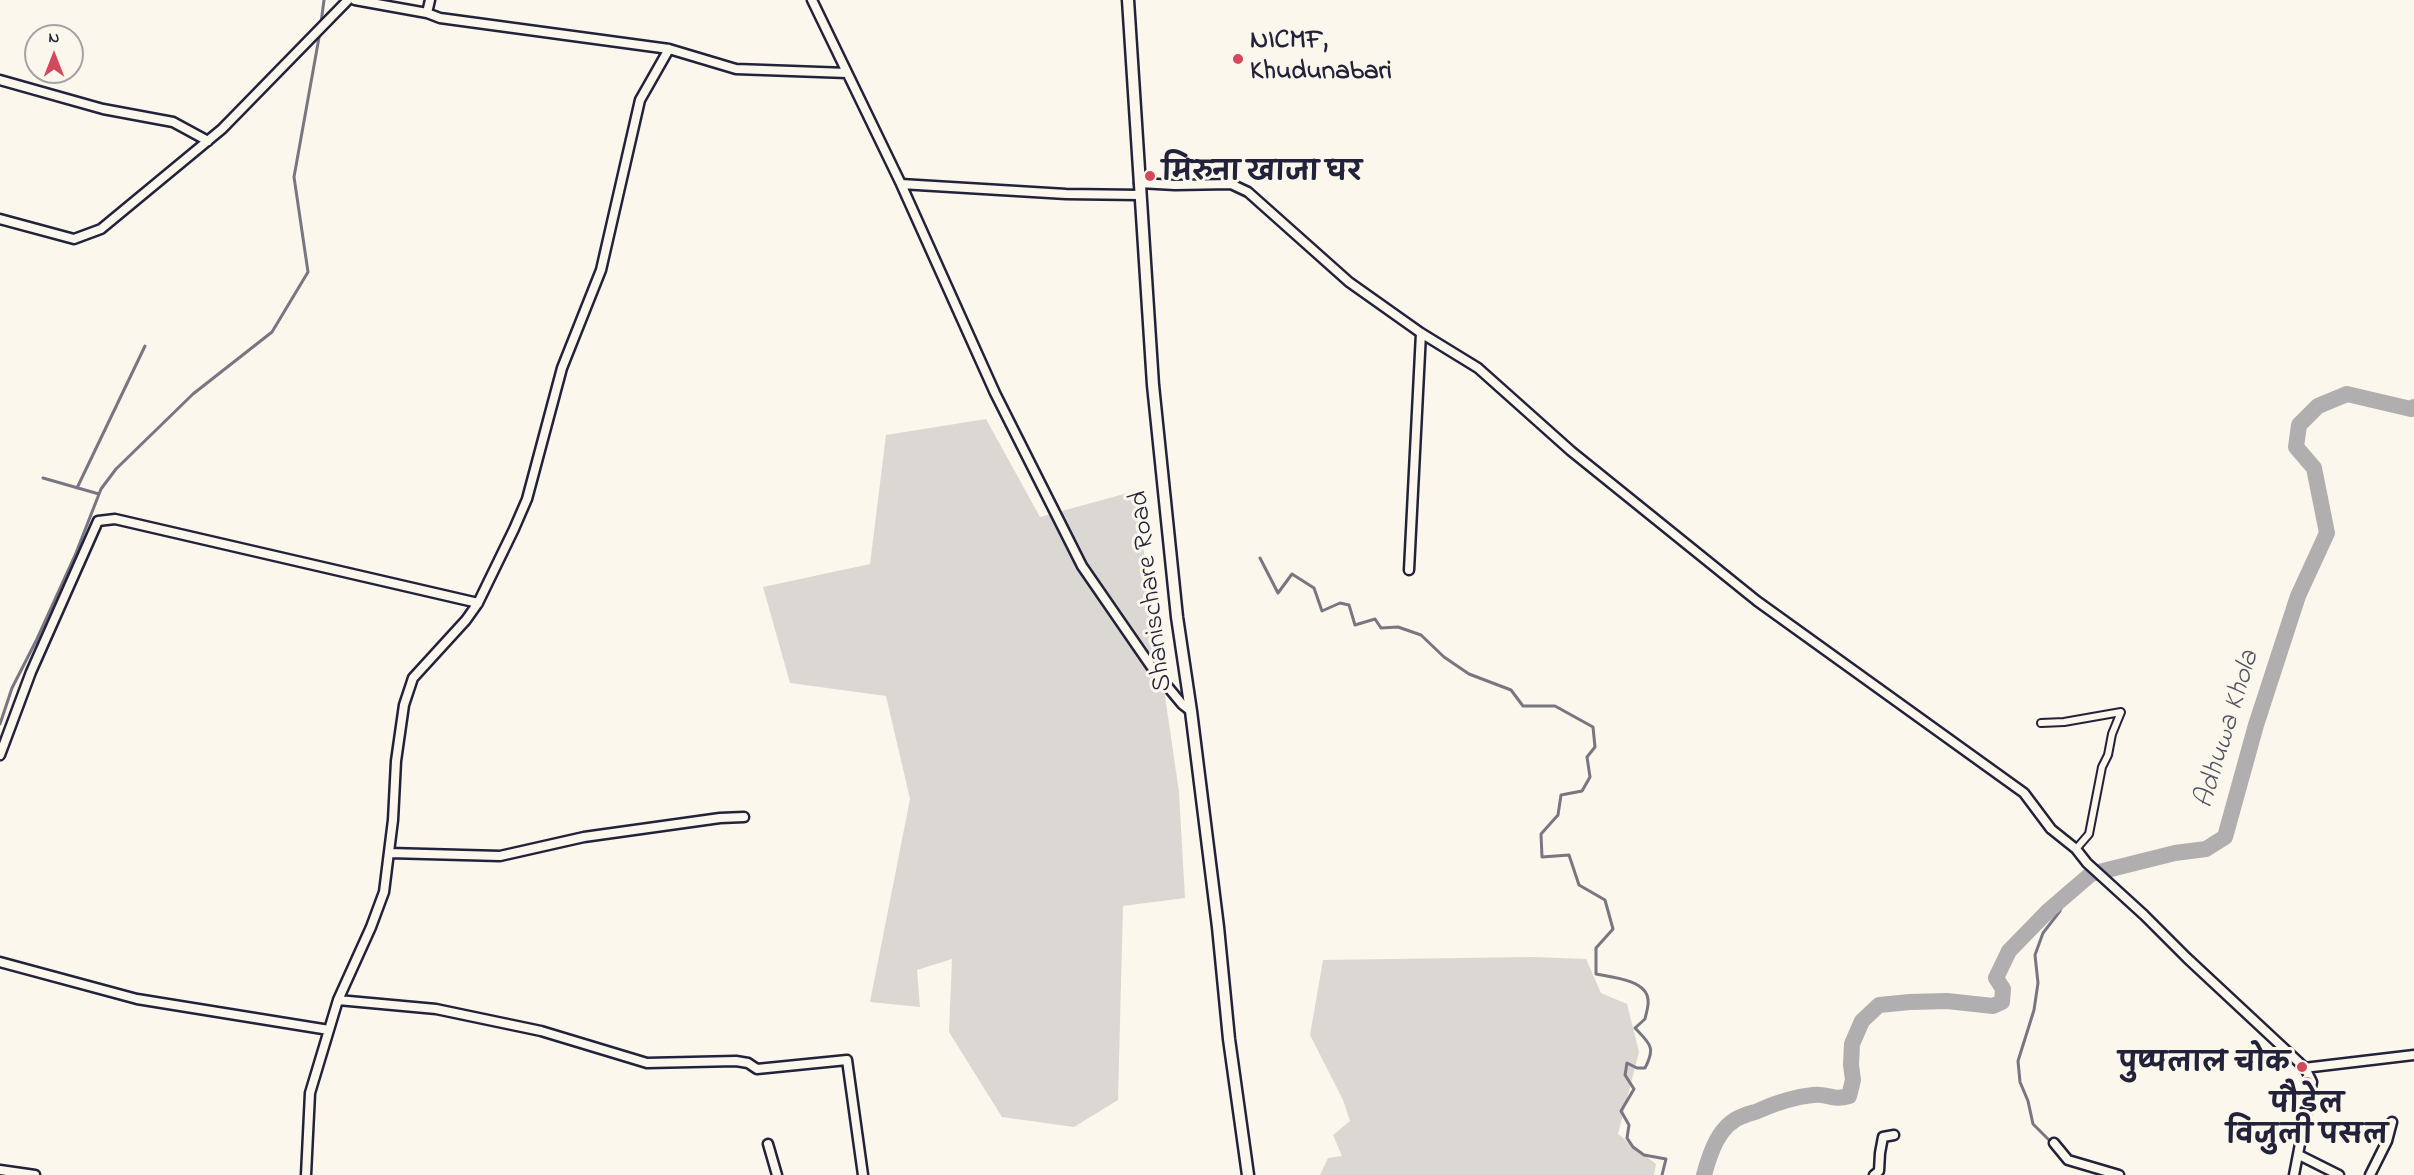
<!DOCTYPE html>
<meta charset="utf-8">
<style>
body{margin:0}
#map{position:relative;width:2414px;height:1175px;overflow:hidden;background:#fbf7ec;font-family:"Indie Flower",sans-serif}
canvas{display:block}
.north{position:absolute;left:24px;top:24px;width:60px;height:60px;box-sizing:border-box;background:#fbf7ec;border:2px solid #a4a2a5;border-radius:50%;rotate:0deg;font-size:16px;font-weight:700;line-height:24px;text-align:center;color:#22223b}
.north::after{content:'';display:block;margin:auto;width:21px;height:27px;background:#d1495b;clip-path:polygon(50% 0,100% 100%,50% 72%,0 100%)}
</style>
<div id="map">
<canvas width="2414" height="1175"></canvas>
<div class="north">N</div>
</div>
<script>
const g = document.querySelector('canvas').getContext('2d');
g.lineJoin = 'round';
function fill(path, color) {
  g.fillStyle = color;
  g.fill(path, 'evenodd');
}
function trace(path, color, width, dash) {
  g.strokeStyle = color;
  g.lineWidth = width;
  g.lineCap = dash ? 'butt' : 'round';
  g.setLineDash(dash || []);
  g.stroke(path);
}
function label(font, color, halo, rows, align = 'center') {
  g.font = font + ' "Indie Flower","Playpen Sans Deva",sans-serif';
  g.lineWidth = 6;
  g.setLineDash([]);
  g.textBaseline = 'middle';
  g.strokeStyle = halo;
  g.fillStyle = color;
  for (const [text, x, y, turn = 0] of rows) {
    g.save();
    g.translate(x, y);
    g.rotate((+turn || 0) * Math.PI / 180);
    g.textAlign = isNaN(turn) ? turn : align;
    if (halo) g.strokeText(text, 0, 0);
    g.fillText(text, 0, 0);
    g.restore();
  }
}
const green = new Path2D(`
 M986,419L1040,517L1135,491L1179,792L1185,898L1123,906L1118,1100L1074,1127L1002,1117L949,1032L952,959L917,970L920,1007L870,1002L910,799L886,696L790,683L763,587L870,564L886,435Z
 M1533,957L1586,959L1601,993L1627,1004L1639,1052L1618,1134L1656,1164L1654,1175H1320L1328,1158L1342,1156L1333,1135L1350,1121L1343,1100L1310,1035L1323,960Z`);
const stream = new Path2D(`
 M321,23L324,0
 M43,478L99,494
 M77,488L145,346
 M1260,558L1278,593L1292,574L1314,588L1322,611L1340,603L1349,605L1355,625L1375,619L1381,628L1398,627L1421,635L1444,657L1469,674L1511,690L1523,706H1555L1593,727L1595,747L1587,757L1590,777L1582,791L1561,795L1558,815L1541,834L1542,857L1569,855L1579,885L1605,900L1613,929L1596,948V974C1611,977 1647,980 1648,1000C1649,1006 1646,1013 1645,1019L1635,1028C1650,1044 1656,1047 1645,1068H1637L1627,1063L1625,1075L1634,1089L1621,1111L1629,1125L1627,1138L1633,1147L1644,1155L1666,1159L1662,1175
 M0,724L12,688L36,641L76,553L101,489L116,469L193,394L272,332L308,272L294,177L320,32
 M2052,1143L2033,1124L2028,1101L2020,1082L2018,1061L2034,1010L2038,983L2035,955L2043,933L2060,911L2066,896`);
const river = new Path2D(`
 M1704,1175C1710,1153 1719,1124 1743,1116C1749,1113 1755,1113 1760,1110C1778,1102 1794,1097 1813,1095C1827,1093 1832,1101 1849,1096L1853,1080L1851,1065L1852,1044L1862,1021L1879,1005L1910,1002L1947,1001L1993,1006L2002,1002L2003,989L1996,978L2009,951L2048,911L2091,874L2175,853L2206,849L2225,837L2256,725L2298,596L2327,533L2314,468L2296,447L2299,425L2318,406L2347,394L2411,409L2414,407`);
const pedestrian = new Path2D(`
 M2041,723L2064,722L2121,712L2112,734L2108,755L2102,767L2089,834L2076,849`);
const minor = new Path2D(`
 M355,0L427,13L440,18L669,49L736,69L847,73
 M812,0L901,184
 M427,13L430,0
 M0,80L103,109L173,122L208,141
 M1139,183L1175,185L1231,184L1248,192L1349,282L1421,333L1478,368L1571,451L1757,601L2024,793L2051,829L2076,849L2087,863L2144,915L2187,958L2305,1068L2312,1082L2294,1175
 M1140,195L1066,194L901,184L995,393L1082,566L1153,669L1182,704L1191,711
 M0,219L74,239L101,229L222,129L348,0
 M1409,570L1421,333
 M0,755L31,672L98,521L115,519L478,603
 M389,853L500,856L584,837L720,818L744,817
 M0,962L137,999L329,1030
 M338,1000L436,1009L541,1031L647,1063L736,1061L748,1063L757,1069L847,1060L863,1175
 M2304,1068L2414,1055
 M2054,1143L2068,1160L2119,1175
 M768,1144L777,1175
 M2299,1155L2339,1175
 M0,1170L35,1175
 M306,1175L310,1093L338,1000L371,927L384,892L393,820L396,761L404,705L413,678L466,620L478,603L514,529L527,499L562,368L601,270L640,100L669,49
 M1874,1175L1879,1171L1880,1153L1883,1137L1894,1135
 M2370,1175L2387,1141L2392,1122`);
const tertiary = new Path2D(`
 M1128,0L1153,385L1177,617L1191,711L1218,927L1229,1039L1248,1175`);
const markers = [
 [1238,59,6,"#d1495b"],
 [1150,176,6,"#d1495b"],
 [2302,1067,6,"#d1495b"],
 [2307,1082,6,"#d1495b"]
];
const poiNames = [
 ["NICMF,",1250,43],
 ["Khudunabari",1250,74],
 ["मिरुना खाजा घर",1162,176],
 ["पुष्पलाल चोक",2290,1067,"right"],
 ["पौडेल",2307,1108,"center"],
 ["विजुली पसल",2307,1139,"center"]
];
const streetNames = [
 ["Shanischare Road",1153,591,-97]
];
const waterNames = [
 ["Adhuwa Khola",2229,730,-73]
];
fill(green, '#dbd8d3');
trace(stream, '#787681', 3);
trace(river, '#b1aeb0', 16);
trace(pedestrian, '#22223b', 10);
trace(minor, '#22223b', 13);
trace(tertiary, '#22223b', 15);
trace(pedestrian, '#fbf7ec', 6);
trace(minor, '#fbf7ec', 8);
trace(tertiary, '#fbf7ec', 10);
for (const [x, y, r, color] of markers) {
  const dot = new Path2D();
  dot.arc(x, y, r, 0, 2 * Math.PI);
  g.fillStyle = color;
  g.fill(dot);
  trace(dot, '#fbf7ec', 2);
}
label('bold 27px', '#22223b', '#fbf7ec', poiNames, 'left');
label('27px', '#22223b', '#fbf7ec', streetNames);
label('italic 28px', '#545364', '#fbf7ec', waterNames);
</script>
